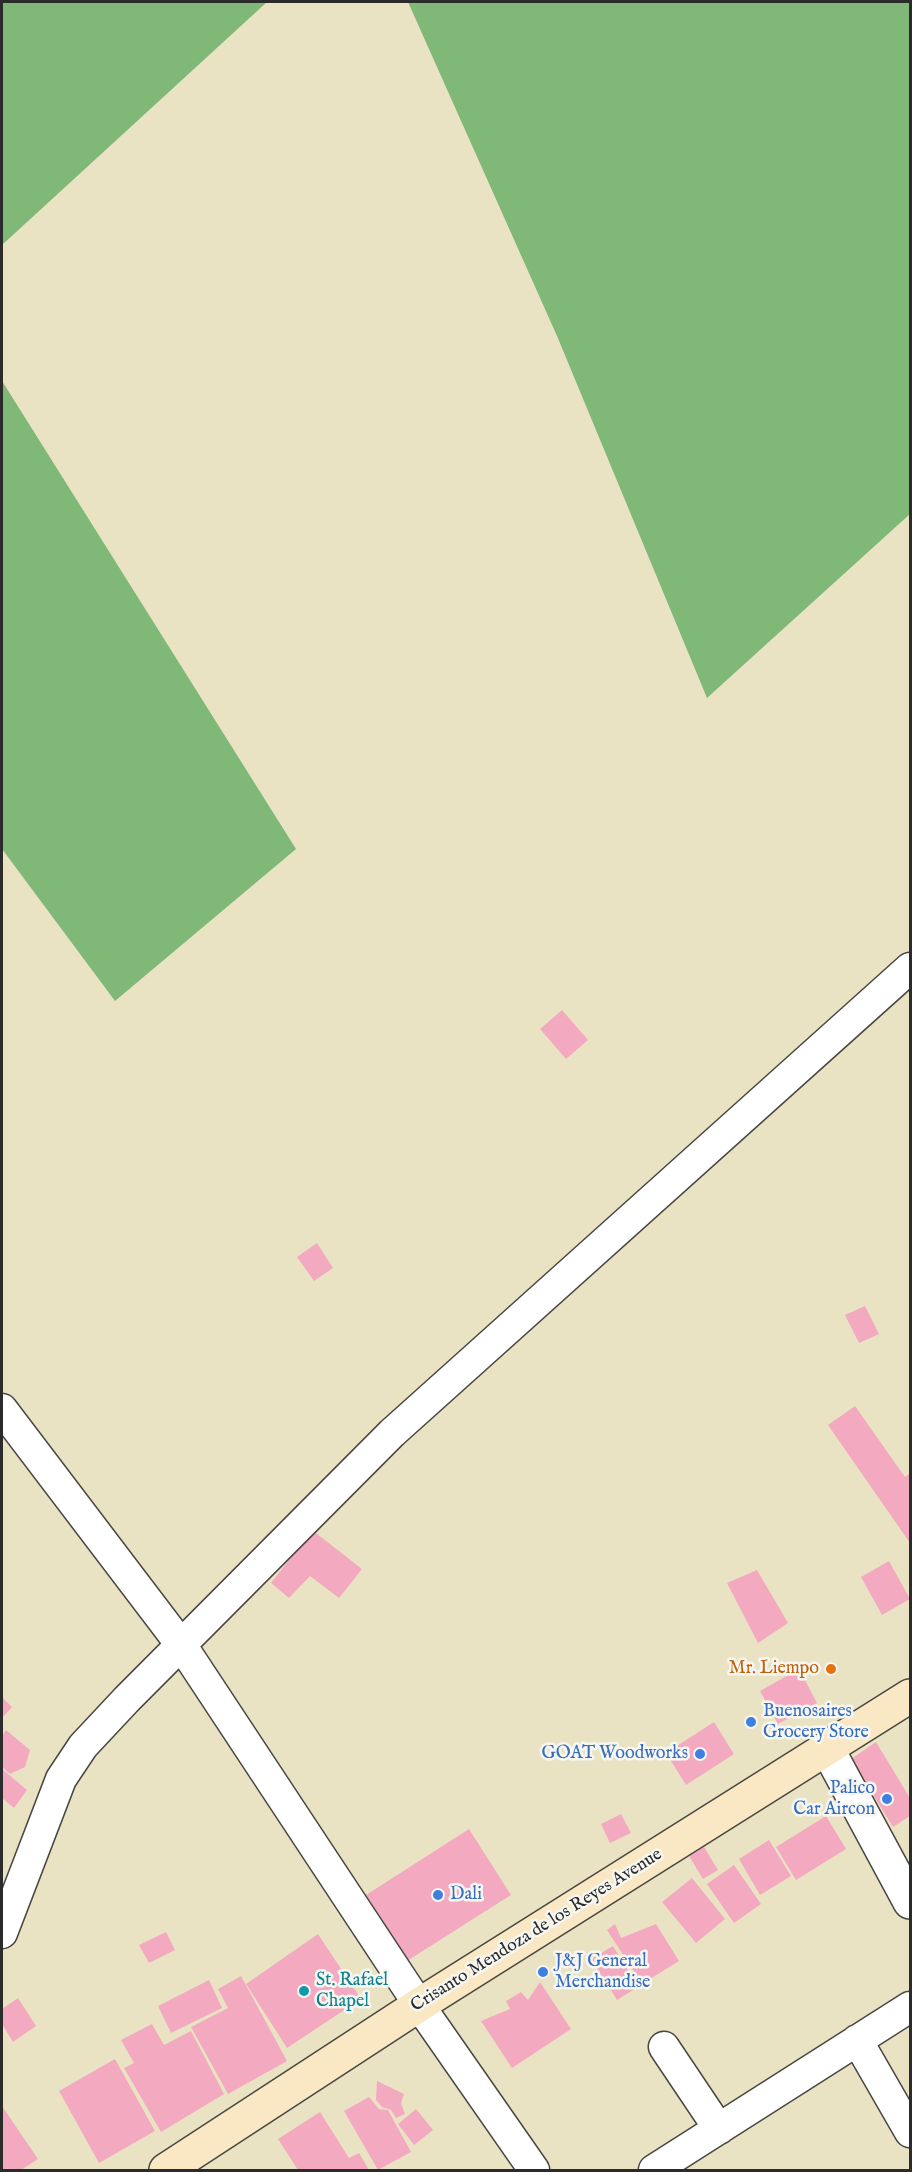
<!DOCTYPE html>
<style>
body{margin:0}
#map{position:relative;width:912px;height:2172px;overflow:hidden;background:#e9e3c4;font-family:"IM FELL English",serif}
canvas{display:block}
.frame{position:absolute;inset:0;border:3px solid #2b2b2b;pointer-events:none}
</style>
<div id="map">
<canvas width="912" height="2172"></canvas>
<div class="frame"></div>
</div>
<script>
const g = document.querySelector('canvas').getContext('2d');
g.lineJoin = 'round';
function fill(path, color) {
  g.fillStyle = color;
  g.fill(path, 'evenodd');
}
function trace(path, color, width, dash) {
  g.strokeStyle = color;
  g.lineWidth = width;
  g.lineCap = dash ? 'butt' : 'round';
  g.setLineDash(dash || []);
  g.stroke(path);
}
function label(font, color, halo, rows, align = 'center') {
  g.font = font + ' "IM FELL English",serif';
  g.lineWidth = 5;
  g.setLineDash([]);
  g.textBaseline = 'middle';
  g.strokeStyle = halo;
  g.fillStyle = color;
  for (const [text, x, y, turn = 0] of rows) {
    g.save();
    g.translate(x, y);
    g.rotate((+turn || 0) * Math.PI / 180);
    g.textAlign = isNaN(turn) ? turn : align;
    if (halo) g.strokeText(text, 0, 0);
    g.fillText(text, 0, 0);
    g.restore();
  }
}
const forest = new Path2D(`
 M2,2H267L2,245Z
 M408,2H910V514L707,698L557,336Z
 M2,381L296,849L115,1001L2,849Z`);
const building = new Path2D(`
 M562,1010L588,1040L566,1059L540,1029Z
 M317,1243L333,1268L314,1281L297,1257Z
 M865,1306L879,1334L859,1343L845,1315Z
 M855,1406L905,1477L910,1473V1543L828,1425Z
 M312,1530L362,1569L339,1598L310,1576L289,1598L271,1583Z
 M889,1561L910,1599L882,1615L861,1577Z
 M757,1570L788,1623L758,1643L727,1583Z
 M799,1669L817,1703L778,1724L760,1691Z
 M2,1697L12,1707L2,1718Z
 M714,1722L734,1754L686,1785L666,1753Z
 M6,1730L30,1750L25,1767L10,1774L2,1767V1736Z
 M876,1742L910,1798V1816L893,1827L851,1759Z
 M2,1769L27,1790L14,1808L2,1798Z
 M621,1814L631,1833L610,1843L601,1824Z
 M826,1816L846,1849L796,1880L776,1847Z
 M469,1829L511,1895L407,1961L366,1895Z
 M769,1840L791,1876L760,1895L739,1859Z
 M704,1847L718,1870L703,1879L689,1856Z
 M734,1865L761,1904L734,1923L707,1884Z
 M692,1878L725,1919L696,1943L662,1902Z
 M615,1924L621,1938L656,1924L679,1961L642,1984L607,1930Z
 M166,1932L175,1950L149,1963L139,1945Z
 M318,1934L361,1999L287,2048L246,1984Z
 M613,1946L638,1987L617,2000L591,1959Z
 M241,1976L287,2061L228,2094L191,2027L228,2008L218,1989Z
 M209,1980L222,2008L171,2033L158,2006Z
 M540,1982L571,2029L512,2068L481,2021L510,2009L506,2001L521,1992L528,2000Z
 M18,1998L36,2026L13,2042L2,2024V2009Z
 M152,2024L164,2045L191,2031L224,2094L161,2132L124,2068L134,2063L121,2040Z
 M115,2059L155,2131L99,2163L59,2091Z
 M377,2081L404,2094L401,2103L405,2114L396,2118L391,2110L382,2107L376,2100Z
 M369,2097L379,2109L388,2110L411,2152L378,2170L344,2111Z
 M2,2106L38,2159L21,2170H2Z
 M416,2109L433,2130L414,2145L398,2124Z
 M320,2112L349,2158L359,2153L369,2170H298L278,2139Z`);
const minor = new Path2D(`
 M2,1409L182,1646L419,2005L534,2170
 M2,1933L61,1779L83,1746L127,1699L392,1433L910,968
 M857,2040L910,2132
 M664,2047L719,2129
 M654,2170L910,2007`);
const tertiary = new Path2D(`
 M828,1750L910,1902`);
const secondary = new Path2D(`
 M166,2170L419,2005L910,1696`);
const markers = [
 [831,1669,6,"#e8710a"],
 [751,1722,6,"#3f7fe0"],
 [700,1754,6,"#3f7fe0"],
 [887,1799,6,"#3f7fe0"],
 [438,1895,6,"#3f7fe0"],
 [543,1972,6,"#3f7fe0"],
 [304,1991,6,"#0f9aa8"]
];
const foodNames = [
 ["Mr. Liempo",819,1669]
];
const shopNames = [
 ["Buenosaires",763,1712],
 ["Grocery Store",763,1733],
 ["GOAT Woodworks",688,1754,"right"],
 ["Palico",875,1789,"right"],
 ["Car Aircon",875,1810,"right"],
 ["Dali",450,1895],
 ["J&J General",555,1962],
 ["Merchandise",555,1983]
];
const streetNames = [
 ["Crisanto Mendoza de los Reyes Avenue",537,1931,-32]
];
const cultureNames = [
 ["St. Rafael",316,1981],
 ["Chapel",316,2002]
];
fill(forest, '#80b977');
fill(building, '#f3aac0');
trace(minor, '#484742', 33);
trace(tertiary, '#484742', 36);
trace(secondary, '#484742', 36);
trace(minor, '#fff', 30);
trace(tertiary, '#fff', 33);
trace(secondary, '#fae7c3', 33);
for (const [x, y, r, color] of markers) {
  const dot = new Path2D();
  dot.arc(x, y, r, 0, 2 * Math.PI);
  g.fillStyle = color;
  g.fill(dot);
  trace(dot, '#f6f6f2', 2);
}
label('18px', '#c56008', '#f6f6f2', foodNames, 'right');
label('18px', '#366cbe', '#f6f6f2', shopNames, 'left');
label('18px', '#2b2b2b', '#f6f6f2', streetNames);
label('18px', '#0d838f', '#f6f6f2', cultureNames, 'left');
</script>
